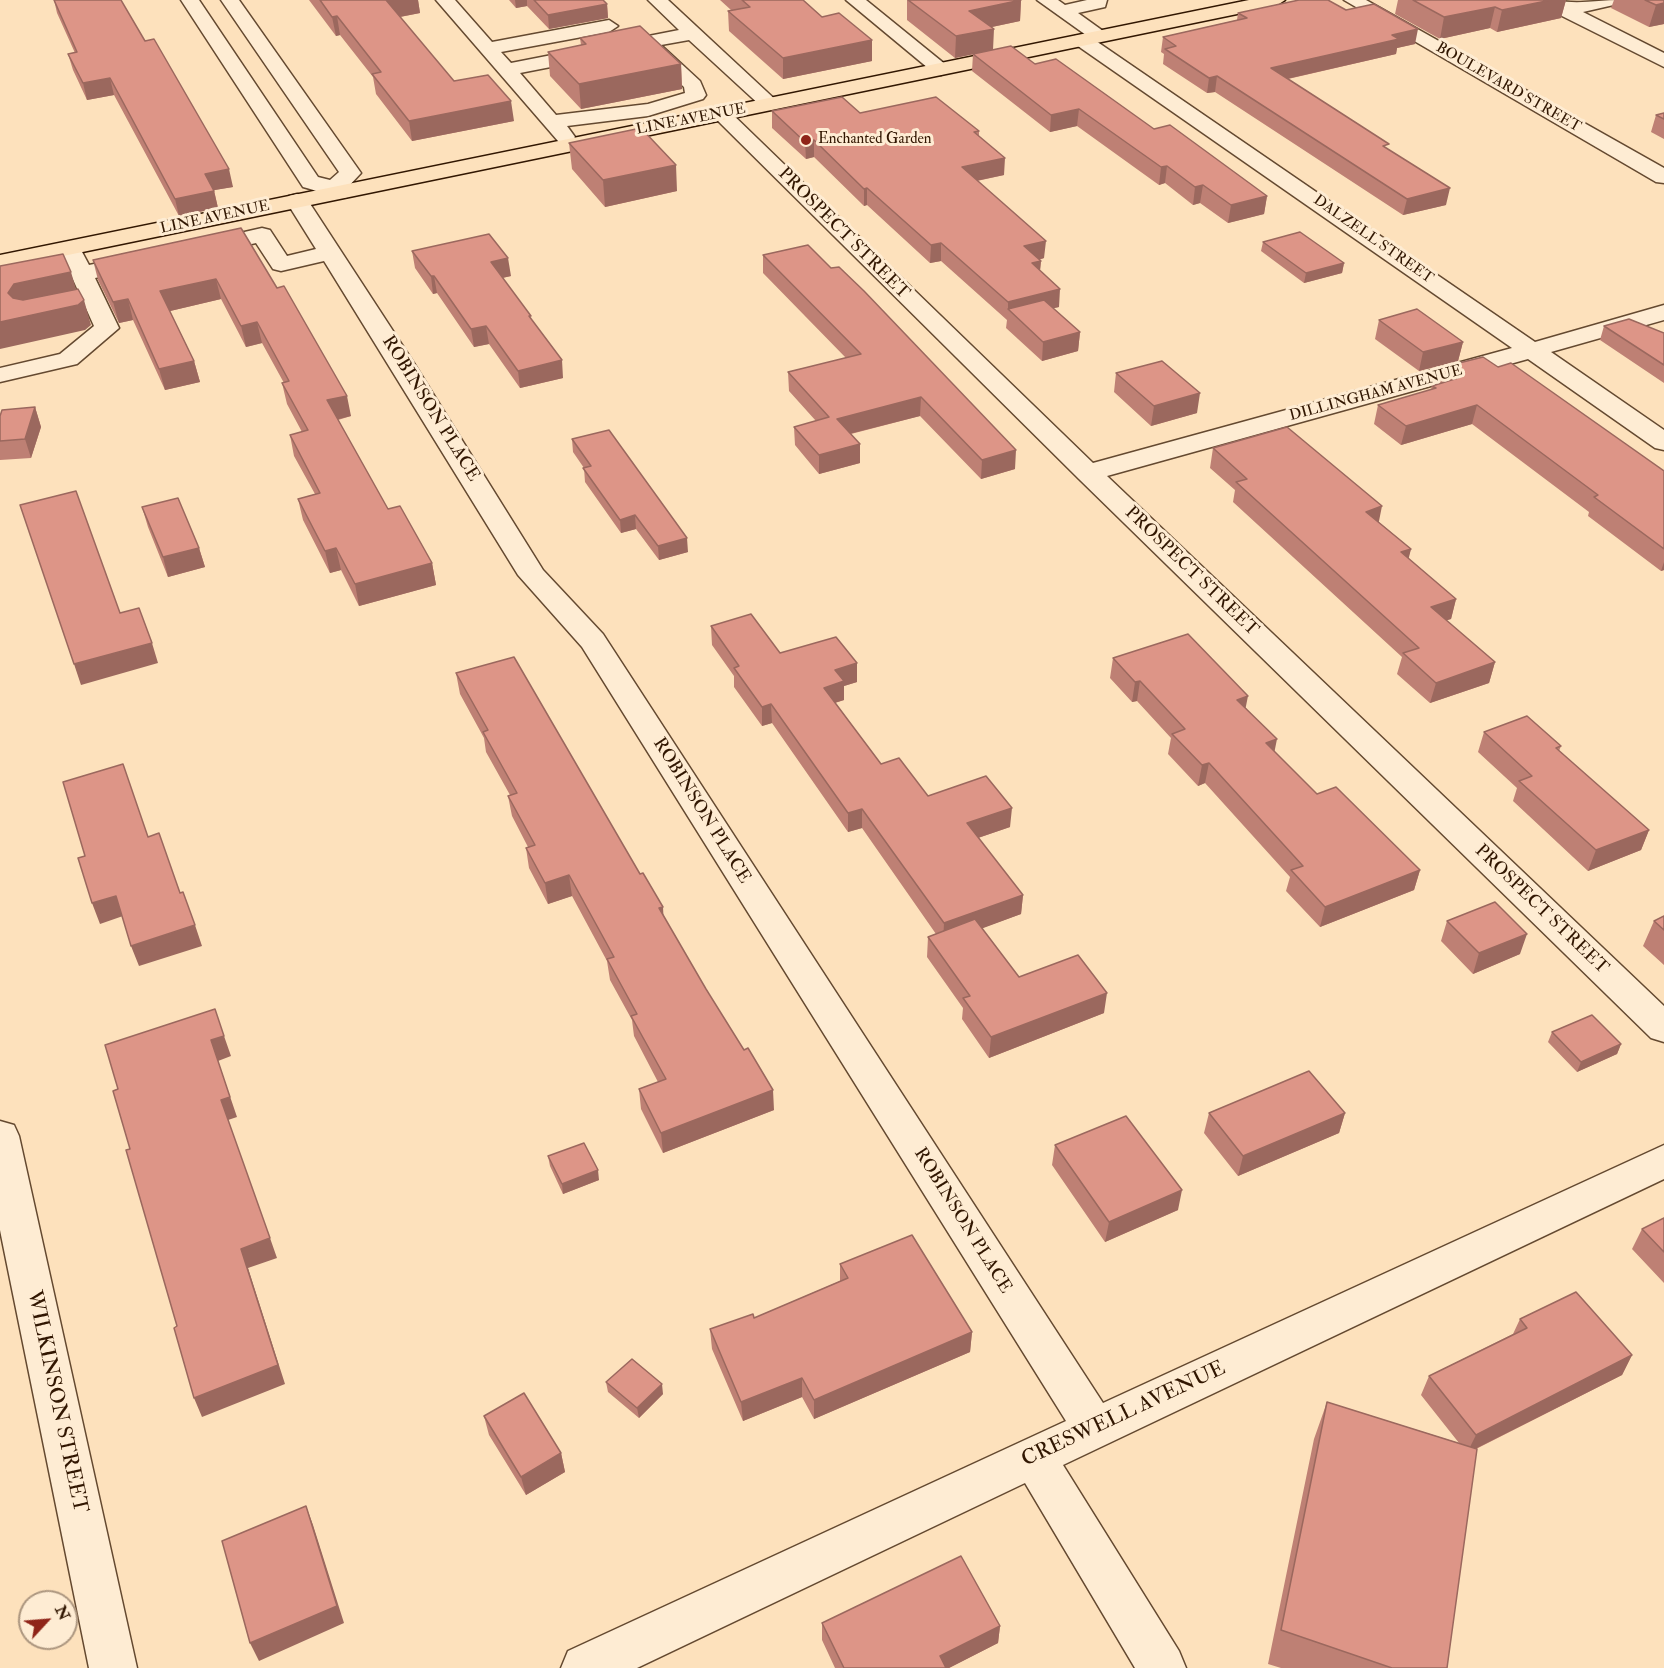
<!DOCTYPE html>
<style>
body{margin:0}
#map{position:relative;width:1664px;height:1668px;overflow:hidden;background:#fde1bc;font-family:"IM FELL Double Pica",serif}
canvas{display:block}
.north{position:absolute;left:18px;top:1590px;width:60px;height:60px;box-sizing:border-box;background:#feecd3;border:2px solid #ac967f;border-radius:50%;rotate:64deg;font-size:16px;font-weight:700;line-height:24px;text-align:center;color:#311601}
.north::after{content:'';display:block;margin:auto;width:21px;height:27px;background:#8f2418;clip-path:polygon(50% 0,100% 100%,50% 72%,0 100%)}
</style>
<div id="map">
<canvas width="1664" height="1668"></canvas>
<div class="north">N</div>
</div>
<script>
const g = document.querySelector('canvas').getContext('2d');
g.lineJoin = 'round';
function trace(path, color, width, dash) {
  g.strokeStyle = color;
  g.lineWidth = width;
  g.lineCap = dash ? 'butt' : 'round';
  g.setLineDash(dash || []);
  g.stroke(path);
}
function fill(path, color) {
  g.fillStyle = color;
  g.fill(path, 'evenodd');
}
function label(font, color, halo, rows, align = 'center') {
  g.font = font + ' "IM FELL Double Pica",serif';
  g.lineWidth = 6;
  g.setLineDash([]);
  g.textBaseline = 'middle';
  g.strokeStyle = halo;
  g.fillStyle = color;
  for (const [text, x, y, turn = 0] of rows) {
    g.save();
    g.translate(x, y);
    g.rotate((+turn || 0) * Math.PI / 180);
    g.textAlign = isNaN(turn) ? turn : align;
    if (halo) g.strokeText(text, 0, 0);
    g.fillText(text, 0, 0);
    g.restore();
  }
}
const minor = new Path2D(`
 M181,0H199L318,177L330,180L339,172L221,0H239L361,173L347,188L350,192L347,197C335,200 317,190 303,187Z
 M436,0H455L492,42L609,20L618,26L609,32L501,52L511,63L679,30L648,0H668L780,104L777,108H763L689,40L661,45L700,81L706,95L703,99L648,116L567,126L575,137L572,141H558ZM643,49L684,87L685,93L648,104L556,115L520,73Z
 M846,0H866L951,69L941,75L934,73Z
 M1037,0H1058L1065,5L1087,0H1107L1105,7L1078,13L1110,36L1107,40L1096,41L1535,342L1664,305V320L1551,352L1664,430V450L1655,448L1528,359L1107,476L1664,1006V1042L1651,1038L1079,479L711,114L714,110H728L1093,463L1512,348L1075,44L1072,40L1075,36L1086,35Z
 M1344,0H1366L1664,168V183L1656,182Z
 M1557,0C1575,5 1600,0 1620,0L1618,4L1583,12L1664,53V67L1550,10L1548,6Z
 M297,194L305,196L412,360L543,570L603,634L1103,1403L1664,1145V1179L1063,1465L1179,1651L1186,1668H1135L1025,1483L637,1668H561L568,1651L1066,1421L582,647L518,575L324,261L281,271L273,269L256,243L204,255L196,253L193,248L196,243L262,228L270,230L287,256L316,249L286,201L289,196Z
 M73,248L81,250L89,265L139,255L147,257L150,262L147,267L95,278L119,328L77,364L0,382V368L60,354L94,326L62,255L65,250Z
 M0,1121L14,1125L19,1136L137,1668H89L0,1230Z`);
const major = new Path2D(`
 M1249,0H1285L1276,6L0,269V255Z`);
const wall = new Path2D(`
 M54,0L145,41L233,187L214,190L218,208L179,216L114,95L87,100L73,70L68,54L75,53L57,13Z
 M309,0H418L420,13L400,17L454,81L514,121L412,141L376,94L373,77L340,35L336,36Z
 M509,0H603L607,4L608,18L549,29L527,6L516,8Z
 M720,0H803L872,61L783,79L729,31L728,11L731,10Z
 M907,0H1021L1020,21L992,27L993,50L955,58L907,20Z
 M1398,0H1566L1561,18L1497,32L1490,28L1440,39L1395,14Z
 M1614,0H1664V24L1649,27L1611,8Z
 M1346,10L1415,44L1397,48L1396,54L1288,79L1388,149L1446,205L1403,215L1215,92L1207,93L1163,64L1164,54L1161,52L1163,37L1237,20L1238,13Z
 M580,38L681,64L682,89L581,109L550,76L548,52L581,45Z
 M973,54L1035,64L1154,129L1267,196L1264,214L1228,223L1200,203L1193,205L1165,183L1159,185L1077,126L1050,132L972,71Z
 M772,111L860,113L979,131V136L1004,175L977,181L1044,258L1039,260L1041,261L1040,271L1059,307L1053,308L1080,332L1078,351L1042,361L1006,328L1007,320L941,261L930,263L867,205L864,206L814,157L806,159L772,128Z
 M1664,113V139L1651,132L1656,115Z
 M569,143L677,191L605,207L572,169Z
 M241,228L351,416L338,420L388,509L432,563L436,585L359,606L341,570L330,573L303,520L298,499L315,494L294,456L290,435L302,432L287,404L282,383H284L262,343L246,347L221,299L170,311L194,361L200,382L165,390L133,320L119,323L98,280L93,260Z
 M1263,242L1344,263L1342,273L1304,283L1261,251Z
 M412,251L511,276L502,278L531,320L563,378L520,388L489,344L474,347L437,293L433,294L415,268Z
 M763,255L1015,469L981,479L920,416L851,434L860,463L819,474L795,445L794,427L816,421L789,391L788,372L846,358L763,273Z
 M1379,320L1463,342L1458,361L1419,371L1375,339Z
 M1604,326L1664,333V383L1600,340Z
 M1443,367H1498L1664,471V570L1661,571L1588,516L1589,512L1472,424L1401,445L1374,424L1378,405L1431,390L1432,386L1439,384Z
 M1116,373L1197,413L1151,426L1114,392Z
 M35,407L41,427L31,458L0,460V441Z
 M572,439L688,552L659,560L636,529L621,533L585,482L584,468L573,452Z
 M1213,448L1379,522L1411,549L1408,558L1456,599L1451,619L1446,620L1495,662L1489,683L1430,703L1397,674L1402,657L1233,502L1235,490L1210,468Z
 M142,507L199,548L205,567L168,577L148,527Z
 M711,626L780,653L857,663V682L844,686V700L835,703L881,764L928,796L1010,827L978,838L1023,895L1021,914L982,928L1019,977L1104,1013L989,1058L962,1019L963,1008L927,957L928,937L936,934L862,828L848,832L772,723L762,726L734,687V676L712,645Z
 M1113,658L1246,708L1274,751L1317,794L1420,870L1414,890L1320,927L1286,891L1290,877L1205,783L1198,786L1168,754L1171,738L1137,701L1132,702L1110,678Z
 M456,673L640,874L663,907V916L774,1110L663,1153L641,1109L639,1089L658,1082L634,1036L632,1020L610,980L607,961L572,896L548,904L529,868L526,848L528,847L512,816L508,796L510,795L486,752L484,738L460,694Z
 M1484,732L1561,746L1559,751L1649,830L1641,850L1588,871L1513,801L1517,788L1478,752Z
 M1664,916V965L1643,946L1654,921Z
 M1447,921L1520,954L1473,974L1441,941Z
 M1552,1032L1621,1044L1617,1054L1577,1072L1548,1042Z
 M1209,1113H1345L1339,1133L1238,1176L1204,1133Z
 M1055,1145L1178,1210L1105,1242L1052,1165Z
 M548,1156L599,1180L563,1194L550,1166Z
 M1664,1218V1283L1632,1249L1642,1229Z
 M840,1264L972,1332L970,1352L814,1419L802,1397L743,1421L712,1349L710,1329L754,1318L840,1281Z
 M1520,1319L1632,1355L1622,1375L1476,1449L1447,1668H1281L1268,1664L1314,1439L1327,1402L1459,1443L1421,1395L1429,1376L1513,1334Z
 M606,1382L663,1394L639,1418L608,1392Z
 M484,1416L561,1453L565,1472L526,1495L489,1435Z
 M822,1623L1000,1626L998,1643L949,1668H835L822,1640Z`);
const shadedWall = new Path2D(`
 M386,0H418L420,13L389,19Z
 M515,0H527V6L516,8Z
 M1021,0L1020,21L968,32L969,11Z
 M1548,0H1566L1561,18L1497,32L1502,10Z
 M1664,3V24L1649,27L1656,5Z
 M607,4L608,18L549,29L548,15Z
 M1495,7L1490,28L1440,39L1444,17Z
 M337,16L340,35L336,36L332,17Z
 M994,29L993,50L955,58L956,36Z
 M1418,29L1415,44L1397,48L1396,54L1269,83L1271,68L1392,35Z
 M872,40V61L783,79V58Z
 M681,64L682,89L581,109L579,84Z
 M1217,76L1215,92L1207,93L1209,78Z
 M110,78L114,95L87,100L83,83Z
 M511,101L514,121L412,141L409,121Z
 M1079,109L1077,126L1050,132L1051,115Z
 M814,140V157L806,159L805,142Z
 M1005,158L1004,175L961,184L962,167Z
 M676,165L677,191L605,207L603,180Z
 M1167,166L1165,183L1159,185L1161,167Z
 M229,169L233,187L209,191L205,174Z
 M1203,185L1200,203L1193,205L1195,187Z
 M867,188V205L864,206V189Z
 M1450,188L1446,205L1403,215L1407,199Z
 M214,191L218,208L179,216L175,199Z
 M1267,196L1264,214L1228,223L1231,205Z
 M1046,241L1044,258L1022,264L1024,246Z
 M941,243V261L930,263L931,245Z
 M508,258L511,276L493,280L491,262Z
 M1041,261L1039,279L1032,263Z
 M1344,263L1342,273L1304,283L1306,273Z
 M71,272L78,296L22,309L8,293L14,284Z
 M431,276H434L437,293L433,294Z
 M216,279L221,299L166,312L160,291Z
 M1060,289L1059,307L1016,317L1008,309V302Z
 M128,299L133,320L119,323L113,302Z
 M84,300L91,325L85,330L0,349V322Z
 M257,322L262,343L246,347L241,326Z
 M486,326L489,344L474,347L471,329Z
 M1080,332L1078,351L1042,361L1043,342Z
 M1463,342L1458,361L1419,371L1423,352Z
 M562,360L563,378L520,388L518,371Z
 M194,361L200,382L165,390L159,369Z
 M1200,393L1197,413L1151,426L1154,406Z
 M347,396L351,416L331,421L327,400Z
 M921,397L920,416L837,437V419Z
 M1477,405L1472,424L1401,445L1406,426Z
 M35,407L41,427L31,458L25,439Z
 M860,444V463L819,474V455Z
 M1016,450L1015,469L981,479L982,460Z
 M1382,506L1378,526L1366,512Z
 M635,515L636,529L621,533L620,520Z
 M687,538L688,552L659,560L658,546Z
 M199,548L205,567L168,577L163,557Z
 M336,548L341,570L330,573L325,551Z
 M1411,549L1406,569L1401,552Z
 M1664,562V570L1661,571Z
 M432,563L436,585L359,606L355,584Z
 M1456,599L1451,619L1426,627L1431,607Z
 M152,643L158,663L81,685L74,664Z
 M1495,662L1489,683L1430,703L1436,683Z
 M857,663V682L844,686V700L824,706V688L835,670Z
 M1140,681L1137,701L1132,702L1135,682Z
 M1248,696L1244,716L1237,700Z
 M771,704L772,723L762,726V707Z
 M1277,739L1273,759L1266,743Z
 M1209,763L1205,783L1198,786L1202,765Z
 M1012,808L1010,827L966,842L967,823Z
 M862,809V828L848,832V813Z
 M1649,830L1641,850L1588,871L1596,850Z
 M1420,870L1414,890L1320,927L1325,907Z
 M569,875L572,896L548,904L545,883Z
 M1023,895L1021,914L943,943L944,923Z
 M116,896L123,916L100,924L92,903Z
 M663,907L664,927L659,908Z
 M195,925L202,946L139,966L131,946Z
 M1527,934L1520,954L1473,974L1479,953Z
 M1107,993L1104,1013L989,1058L991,1037Z
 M224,1036L231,1056L218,1061L237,1117L228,1120L221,1100L211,1040Z
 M1621,1044L1617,1054L1577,1072L1581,1062Z
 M773,1090L774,1110L663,1153L661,1133Z
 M1345,1113L1339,1133L1238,1176L1243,1156Z
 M598,1170L599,1180L563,1194L562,1184Z
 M1182,1190L1178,1210L1105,1242L1109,1222Z
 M270,1238L277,1258L248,1268L285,1384L202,1417L194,1398L241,1249Z
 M972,1332L970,1352L814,1419V1400Z
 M1632,1355L1622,1375L1467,1453L1476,1435Z
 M802,1378V1397L743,1421L741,1402Z
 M662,1384L663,1394L639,1418L637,1408Z
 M561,1453L565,1472L526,1495L521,1477Z
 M306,1506L313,1525L344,1623L259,1661L250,1643Z
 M1000,1626L998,1643L949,1668H939L940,1656Z`);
const building = new Path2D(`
 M54,0H121L145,41L154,39L229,169L205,174L214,191L175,199L110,78L83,83L68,54L77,52Z
 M320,0H386L454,81L488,75L511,101L409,121L372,74L381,72L337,16L332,17Z
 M534,0H603L607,4L548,15Z
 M742,0H803L822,17L839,13L872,40L783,58L728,11L750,7Z
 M908,0H1021L969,11L994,29L956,36Z
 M1299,0H1328L1346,10L1374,4L1418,29L1392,35L1399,39L1271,68L1389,144L1383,146L1450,188L1407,199L1217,76L1209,78L1165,49L1176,46L1163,37L1247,18L1238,13Z
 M1413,0H1551L1502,10L1495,7L1444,17Z
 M1645,0H1664V3L1656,5Z
 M640,26L681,64L579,84L548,52L586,44L580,38Z
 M1011,46L1035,64L1056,59L1154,129L1170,125L1267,196L1231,205L1203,185L1195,187L1167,166L1161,167L1079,109L1051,115L973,54Z
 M842,97L860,113L936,97L979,131L974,132L1005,158L962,167L1046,241L1024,246L1041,261L1032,263L1060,289L1008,302L941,243L931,245L867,188L864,189L814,140L805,142L772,111Z
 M1664,113V119L1656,115Z
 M641,128L676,165L603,180L569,143Z
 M241,228L277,288L284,286L347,396L327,400L388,509L400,506L432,563L355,584L336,548L325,551L298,499L320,493L290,435L308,430L282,383L289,381L257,322L241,326L216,279L160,291L194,361L159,369L128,299L113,302L93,260Z
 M1300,232L1344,263L1306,273L1263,242Z
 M489,234L508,258L491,262L531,316H529L562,360L518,371L486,326L471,329L434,276H431L412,251Z
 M808,245L831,268L839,267L864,291L1016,450L982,460L921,397L837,419L860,444L819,455L794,427L829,417L788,372L861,354L763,255Z
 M63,254L71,272L14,284L8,293L13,298L23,300L78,289L84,300L78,305L0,322V266Z
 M1044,300L1080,332L1043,342L1008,309Z
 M1417,309L1463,342L1423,352L1379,320Z
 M1629,319L1664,333V365L1604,326Z
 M1483,357L1498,367L1511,363L1664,471V549L1594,497L1598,495L1477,405L1406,426L1378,405L1436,388L1432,386L1458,378L1443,367Z
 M1162,361L1200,393L1154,406L1116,373Z
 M35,407L25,439L0,441V416L2,410Z
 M1287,427L1382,506L1366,512L1411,549L1401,552L1456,599L1431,607L1495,662L1436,683L1403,653L1419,648L1236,482L1247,479L1213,448Z
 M609,430L687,538L658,546L635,515L620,520L583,468L591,466L572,439Z
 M76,491L120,613L139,608L152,643L74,664L20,505Z
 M178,498L199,548L163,557L142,507Z
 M751,614L780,653L836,637L857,663L835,670L844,681L824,688L881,764L899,758L928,796L986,776L1012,808L967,823L1023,895L944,923L862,809L848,813L771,704L762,707L734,668L739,666L711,626Z
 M1188,634L1248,696L1237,700L1277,739L1266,743L1317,794L1336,787L1420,870L1325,907L1291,870L1303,866L1209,763L1202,765L1172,734L1185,729L1140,681L1135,682L1113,658Z
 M514,657L640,874L643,873L663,907L659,908L706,989L744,1050L748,1048L773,1090L661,1133L639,1089L666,1079L631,1016L637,1014L607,959L614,957L569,875L545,883L526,848L535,845L508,796L517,793L483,732L488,730L456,673Z
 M1527,716L1561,746L1556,748L1649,830L1596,850L1519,781L1532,776L1484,732Z
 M123,764L148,837L159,833L180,893L183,892L195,925L131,946L116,896L92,903L78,858L85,856L63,782Z
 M1495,902L1527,934L1479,953L1447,921Z
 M1664,916V930L1654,921Z
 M975,919L1019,977L1078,955L1107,993L991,1037L963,998L970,996L928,937Z
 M215,1009L224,1036L211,1040L230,1097L221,1100L270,1238L241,1249L278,1365L194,1398L174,1328L177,1326L126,1150L130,1149L113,1091L118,1089L105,1045Z
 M1592,1015L1621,1044L1581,1062L1552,1032Z
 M1309,1071L1345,1113L1243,1156L1209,1113Z
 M1126,1116L1182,1190L1109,1222L1055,1145Z
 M584,1143L598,1170L562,1184L548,1156Z
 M1664,1218V1252L1642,1229Z
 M912,1235L972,1332L814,1400L802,1378L741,1402L710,1329L753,1314L754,1318L848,1278L840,1264Z
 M1576,1292L1632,1355L1476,1435L1429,1376L1527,1328L1520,1319Z
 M632,1359L662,1384L637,1408L606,1382Z
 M524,1393L561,1453L521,1477L484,1416Z
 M1327,1402L1477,1449L1447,1668H1392L1281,1630Z
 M306,1506L337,1606L250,1643L222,1541Z
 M961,1556L1000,1626L940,1656L946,1668H844L822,1623Z`);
const markers = [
 [806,140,6,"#8f2418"]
];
const farStreetnames = [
 ["BOULEVARD STREET",1508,88,30],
 ["LINE AVENUE",691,120,-11],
 ["LINE AVENUE",215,218,-12],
 ["DALZELL STREET",1373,240,35],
 ["DILLINGHAM AVENUE",1376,394,-15]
];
const farPoinames = [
 ["Enchanted Garden",818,140]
];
const streetNames = [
 ["PROSPECT STREET",843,234,45],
 ["ROBINSON PLACE",430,409,58],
 ["PROSPECT STREET",1191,572,44],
 ["ROBINSON PLACE",701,811,58],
 ["PROSPECT STREET",1541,910,44],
 ["ROBINSON PLACE",962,1221,58]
];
const nearStreetnames = [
 ["WILKINSON STREET",56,1402,78],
 ["CRESWELL AVENUE",1124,1415,-25]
];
trace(minor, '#644930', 3);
trace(major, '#311601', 3);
fill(minor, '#feecd3');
fill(major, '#fde1bc');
fill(wall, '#be8074');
fill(shadedWall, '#9b685e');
fill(building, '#dd9587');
trace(building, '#9b685e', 1.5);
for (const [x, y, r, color] of markers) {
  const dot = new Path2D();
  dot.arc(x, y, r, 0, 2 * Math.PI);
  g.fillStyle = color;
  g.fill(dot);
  trace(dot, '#feecd3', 2);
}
label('15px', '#311601', '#feecd3', farStreetnames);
label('15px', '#311601', '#feecd3', farPoinames, 'left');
label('18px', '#311601', '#feecd3', streetNames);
label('21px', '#311601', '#feecd3', nearStreetnames);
</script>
